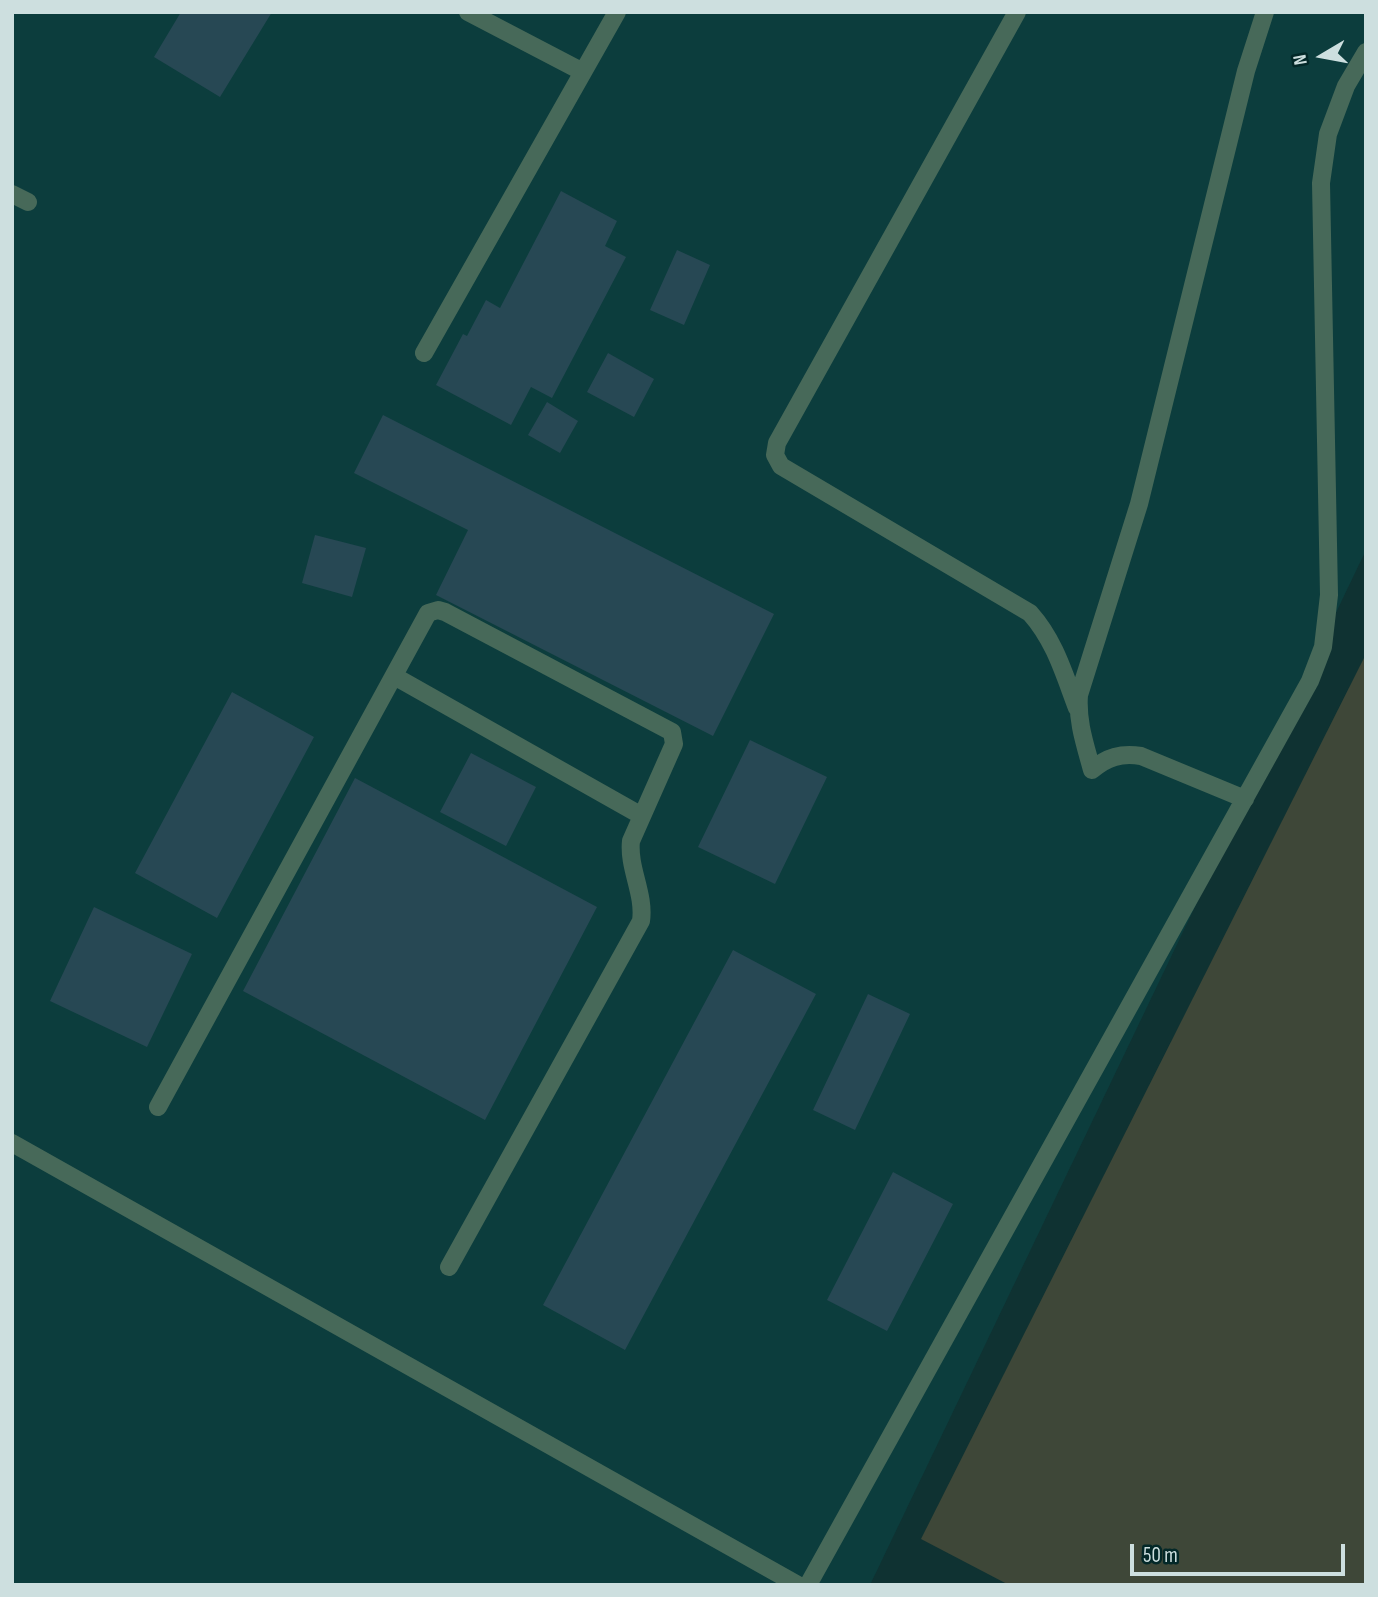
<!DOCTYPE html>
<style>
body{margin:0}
#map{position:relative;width:1378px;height:1597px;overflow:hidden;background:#0f3232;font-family:"Sofia Sans Condensed",sans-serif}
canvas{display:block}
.frame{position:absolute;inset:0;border:14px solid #cddfdf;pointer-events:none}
.north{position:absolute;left:1287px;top:21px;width:70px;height:70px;-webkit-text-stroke:5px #032828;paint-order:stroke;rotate:260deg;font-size:19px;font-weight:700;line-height:28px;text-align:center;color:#cddfdf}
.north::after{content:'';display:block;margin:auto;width:24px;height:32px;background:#cddfdf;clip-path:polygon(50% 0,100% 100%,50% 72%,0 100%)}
.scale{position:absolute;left:1130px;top:1544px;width:215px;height:32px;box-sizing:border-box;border:4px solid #cddfdf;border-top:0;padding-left:9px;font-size:21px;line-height:24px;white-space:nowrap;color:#cddfdf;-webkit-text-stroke:5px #032828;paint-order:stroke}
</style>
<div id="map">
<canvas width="1378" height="1597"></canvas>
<div class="frame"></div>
<div class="north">N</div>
<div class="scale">50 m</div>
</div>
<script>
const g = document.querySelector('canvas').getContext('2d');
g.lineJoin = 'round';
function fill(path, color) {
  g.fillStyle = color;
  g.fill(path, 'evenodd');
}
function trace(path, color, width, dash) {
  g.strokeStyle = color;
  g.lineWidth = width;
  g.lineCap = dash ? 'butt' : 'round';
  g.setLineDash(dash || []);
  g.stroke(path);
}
const built = new Path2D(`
 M12,12H1366V550L870,1585H12Z`);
const green = new Path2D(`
 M1366,654V1585H1009L921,1539Z`);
const building = new Path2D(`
 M181,12H272L220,97L154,57Z
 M561,191L617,221L605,246L626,257L552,398L531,387L511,425L436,385L463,334L467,336L486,300L500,308Z
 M677,250L710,265L684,325L650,310Z
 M608,353L654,379L634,417L587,392Z
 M547,402L578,421L560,453L528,435Z
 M383,415L774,614L713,736L436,595L468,530L354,473Z
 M315,535L366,548L352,597L302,583Z
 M232,692L314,737L217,918L135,873Z
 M750,740L827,777L775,884L698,847Z
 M471,753L536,787L506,846L440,812Z
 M355,778L597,907L485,1120L243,991Z
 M94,907L192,954L147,1047L50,1001Z
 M733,950L816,994L625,1350L543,1305Z
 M868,994L910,1014L855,1130L813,1110Z
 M893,1172L953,1204L887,1331L827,1300Z`);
const minor = new Path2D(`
 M468,12L583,72
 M1017,12L777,443L775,455L781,466L1030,613C1055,641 1064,674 1077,708
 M12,194L28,202
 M424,353L617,12
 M394,676L642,816
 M1245,799L1141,756C1121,753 1107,757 1092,770C1085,744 1077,722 1079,695L1139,504L1246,71L1265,12
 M158,1107L428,613L438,610L445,612L672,732L674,744L631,841C628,868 645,894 641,921L449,1267
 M12,1143L798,1585
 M808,1585L1310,681L1323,647L1329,595L1321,183L1328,134L1346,86L1366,52`);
fill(built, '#0c3d3d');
fill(green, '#3e4738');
fill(building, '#274854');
trace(minor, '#476959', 18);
</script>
